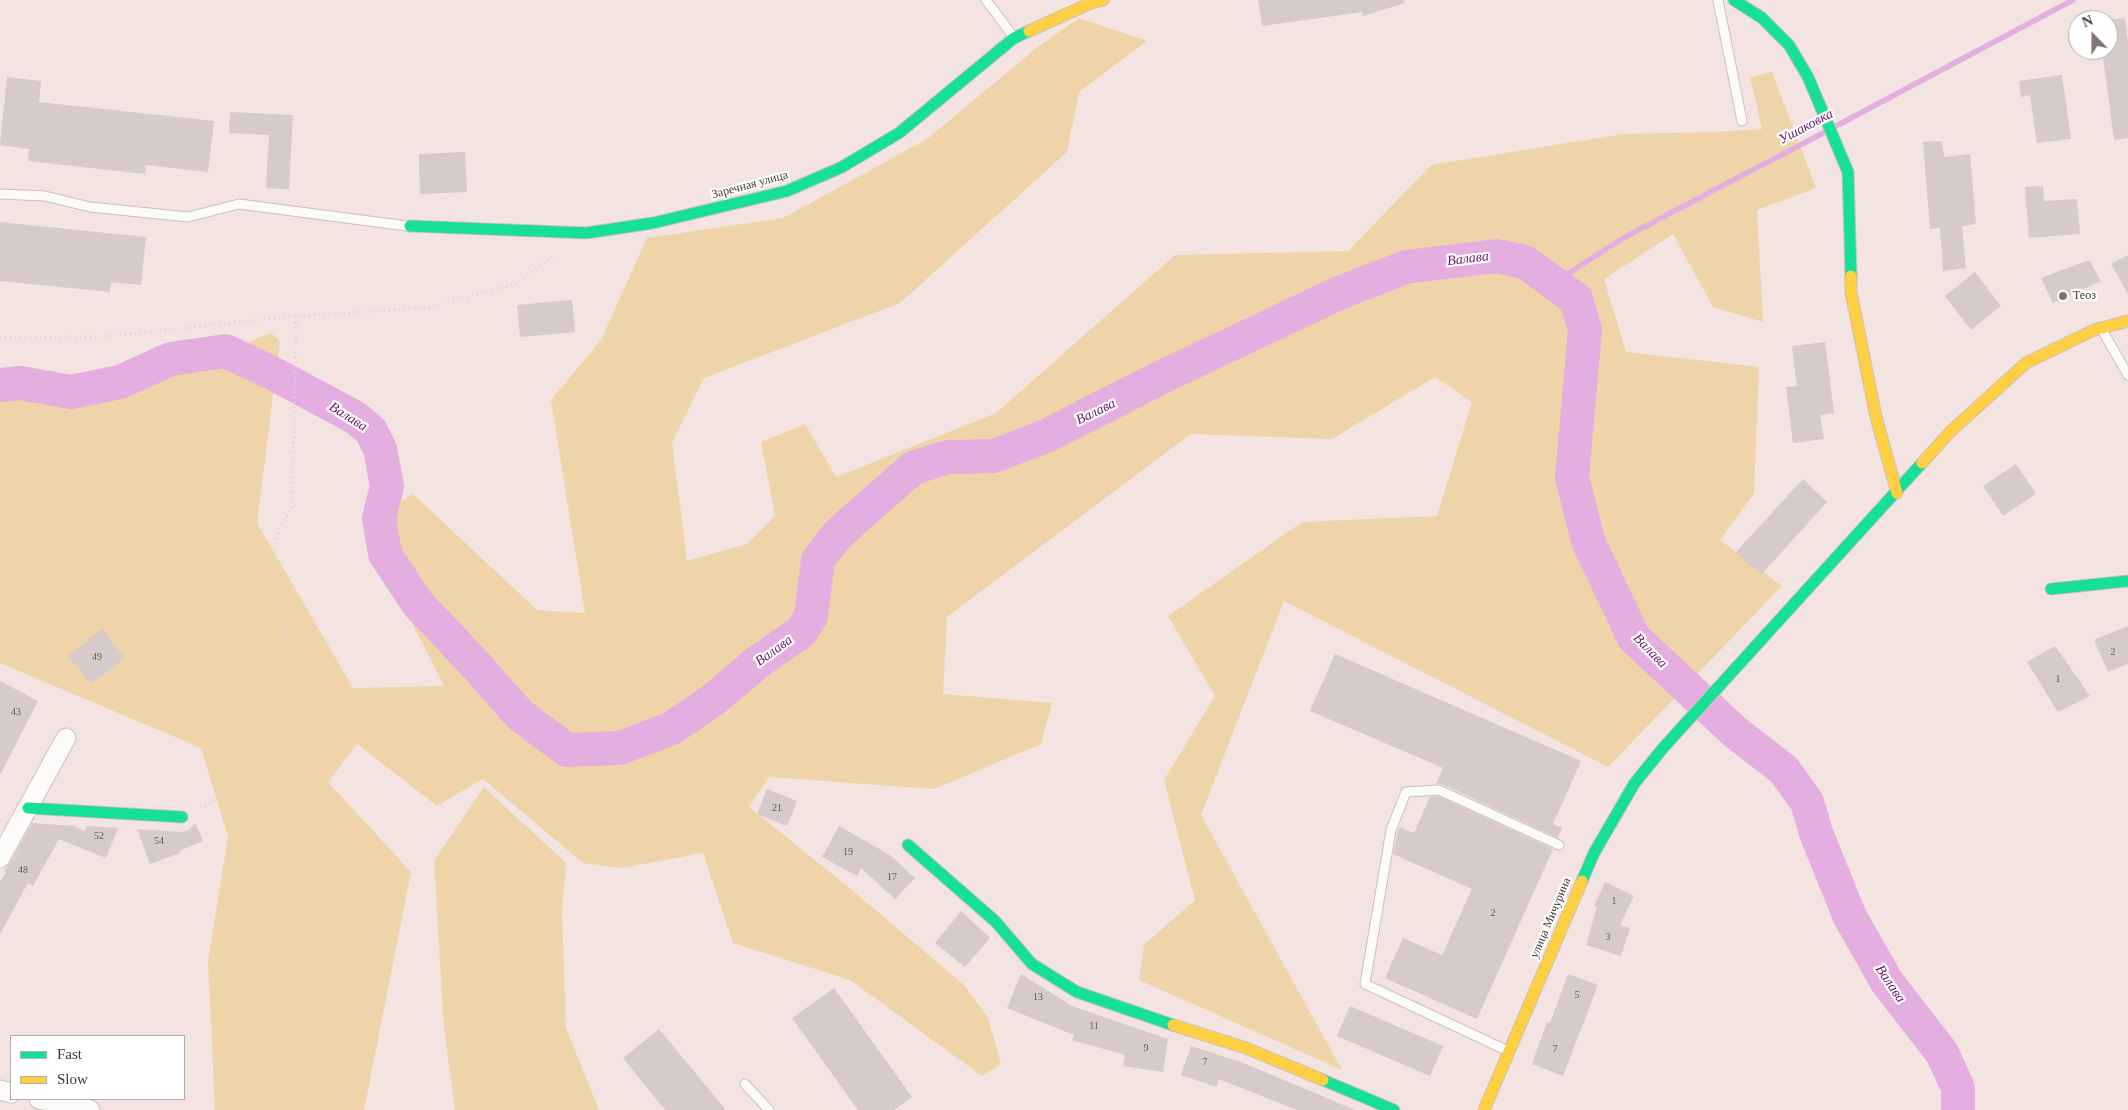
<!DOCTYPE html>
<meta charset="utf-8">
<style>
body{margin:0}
#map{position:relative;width:2128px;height:1110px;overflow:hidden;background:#f3e3e1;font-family:Georgia,serif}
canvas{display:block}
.legend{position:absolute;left:10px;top:1035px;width:175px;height:65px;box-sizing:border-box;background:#fff;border:1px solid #b3afaf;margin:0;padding:6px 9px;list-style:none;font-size:15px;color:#423736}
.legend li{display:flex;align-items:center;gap:10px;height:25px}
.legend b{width:25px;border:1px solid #b3afaf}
.north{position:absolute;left:2068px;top:10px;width:50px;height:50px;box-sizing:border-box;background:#fff;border:1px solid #b3afaf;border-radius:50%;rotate:338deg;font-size:14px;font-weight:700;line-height:20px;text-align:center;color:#423736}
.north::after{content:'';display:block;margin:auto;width:18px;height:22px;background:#807372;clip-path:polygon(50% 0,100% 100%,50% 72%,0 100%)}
</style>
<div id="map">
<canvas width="2128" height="1110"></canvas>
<ul class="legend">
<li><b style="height:6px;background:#16e098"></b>Fast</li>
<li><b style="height:6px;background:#ffcf43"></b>Slow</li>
</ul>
<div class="north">N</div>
</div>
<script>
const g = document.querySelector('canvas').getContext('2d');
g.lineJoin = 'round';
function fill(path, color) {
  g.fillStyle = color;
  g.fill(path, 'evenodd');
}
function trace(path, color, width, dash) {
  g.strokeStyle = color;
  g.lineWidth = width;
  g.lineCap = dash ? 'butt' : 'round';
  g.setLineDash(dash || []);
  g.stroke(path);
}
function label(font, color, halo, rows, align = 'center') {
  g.font = font + ' Georgia,serif';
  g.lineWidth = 4.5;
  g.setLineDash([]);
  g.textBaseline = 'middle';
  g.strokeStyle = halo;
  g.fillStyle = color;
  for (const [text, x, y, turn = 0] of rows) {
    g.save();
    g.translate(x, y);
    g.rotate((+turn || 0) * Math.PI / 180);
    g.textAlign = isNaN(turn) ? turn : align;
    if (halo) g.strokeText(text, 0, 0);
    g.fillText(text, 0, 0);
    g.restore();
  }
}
const green = new Path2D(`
 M1079,18L1147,41L1079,92L1067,152L900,303L704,378L672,443L687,561L747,544L775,516L761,442L805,424L836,477L996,413L1175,255L1348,251L1431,165L1623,134L1712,132L1762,129L1750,77L1772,72L1816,188L1757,210L1763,322L1713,307L1673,234L1604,279L1626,352L1759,367L1754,493L1720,540L1782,586L1608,767L1284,601L1201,815L1342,1070L1139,980L1144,945L1195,900L1164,780L1215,696L1168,616L1302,522L1437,516L1472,402L1435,377L1332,439L1191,434L947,617L943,694L1052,703L1041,744L934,789L769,777L749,807L852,890L964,985L988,1018L1001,1064L982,1076L850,980L733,943L703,853L621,868L583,863L483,779L437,806L357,744L328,782L411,872L364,1110H215L208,961L228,837L201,748L0,663V394L88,406L271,333L280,341L257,523L353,688L444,686L363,526L413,494L537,610L585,613L551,400L601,340L647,238L783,218L927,139L1039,46Z
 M484,787L566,863L562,912L566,1028L599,1110H455L444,1029L434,861Z`);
const stream = new Path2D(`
 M1836,126L2073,0
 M1555,282L1625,237L1823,133`);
const river = new Path2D(`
 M0,385L20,383L71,392L120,382L171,359L226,351L276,375L356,418L371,431L380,449L387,486L379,518L385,554L418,604L475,664L520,715L567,750L620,748L672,728L713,700L759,661L801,632L811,616L818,560L838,534L913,468L948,457L994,456L1046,436L1166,375L1339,293L1406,267L1496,256L1525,262L1576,299L1585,330L1572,477L1588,541L1634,638L1735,732L1784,770L1807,802L1816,833L1850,917L1887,982L1942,1053L1958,1088V1110`);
const building = new Path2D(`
 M1258,0H1404L1405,3L1363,16L1362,12L1262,26Z
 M2125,18L2128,41V138L2114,140L2102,50H2108V20Z
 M2062,75L2071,139L2037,143L2030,95L2021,97L2019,81Z
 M7,77L41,81L39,102L214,121L208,172L146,165L145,174L28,161L29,149L0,145Z
 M230,112L293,115L289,189L266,188L269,135L229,133Z
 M1942,141L1944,157L1970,154L1976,224L1962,226L1966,268L1943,271L1940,228L1930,229L1923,142Z
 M465,152L467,192L420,194L419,154Z
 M2043,186L2044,201L2077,199L2080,234L2029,238L2025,187Z
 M0,222L146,237L141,285L111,282L110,292L0,281Z
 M2128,255V294L2111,264Z
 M2089,260L2101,281L2053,303L2041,278Z
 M1975,272L2001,306L1971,330L1945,296Z
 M572,300L575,332L520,337L517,305Z
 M1825,342L1834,413L1820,415L1824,439L1793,443L1786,387L1797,386L1792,346Z
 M2016,464L2036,494L2003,516L1983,486Z
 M1803,479L1827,502L1761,575L1736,552Z
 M2128,626V664L2108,672L2094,640Z
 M102,629L125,658L91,684L68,656Z
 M2055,646L2090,696L2058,712L2027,662Z
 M1335,654L1581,761L1553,824L1562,828L1558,838L1442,784H1436L1443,768L1310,711Z
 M0,681L38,701L0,775Z
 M767,789L797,801L787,826L757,814Z
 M1438,796L1553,849L1477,1019L1385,978L1403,938L1442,955L1472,889L1393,854L1399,827L1414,833L1430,797Z
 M32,823L74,826L85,831L87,826L118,828L106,858L59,839L33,886L28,883L0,934V882L6,872L4,871L6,868L10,863Z
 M195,823L203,841L179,851L180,853L150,864L137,829L182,832L189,830Z
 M839,826L890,855L915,878L895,899L861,868L857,876L822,857Z
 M1605,882L1634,896L1620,925L1630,928L1621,956L1586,945L1597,907L1594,906Z
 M961,911L990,938L965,967L935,943Z
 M1021,974L1072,1006L1168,1039L1163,1072L1123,1066L1125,1055L1072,1040L1074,1035L1007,1008Z
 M1568,974L1598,985L1563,1076L1532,1064L1547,1022L1550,1023Z
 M834,988L912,1097L894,1110H858L792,1018Z
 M1350,1006L1443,1046L1430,1076L1337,1036Z
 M659,1029L726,1110H665L623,1058Z
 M1191,1046L1241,1062L1355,1110H1297L1219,1079L1216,1087L1181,1075Z`);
const path = new Path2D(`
 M0,338L111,336L295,316L425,308L515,284L555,255
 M200,808L228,793L281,771L290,763L291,731L283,686L286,623L276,598L269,571L279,528L292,508L296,328L295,317`);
const lane = new Path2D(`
 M986,0L1013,36
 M1718,0L1742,121
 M0,194L45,196L90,207L188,217L239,204L407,226
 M2102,330L2128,375
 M1506,1050L1365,984L1391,830L1406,792L1439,790L1559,845
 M745,1084L769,1110`);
const street = new Path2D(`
 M0,858L66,738
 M0,1090L11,1093
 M39,1099L90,1110`);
const fast = new Path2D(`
 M1734,0L1762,18L1789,45L1808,77L1848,172L1851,276
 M410,226L586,233L653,223L787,191L842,167L899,133L1014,38L1029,31
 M2051,589L2128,581
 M28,808L182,817
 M908,845L995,921L1032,964L1077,992L1173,1025
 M1582,881L1594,853L1634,784L1663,748L1922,463
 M1323,1080L1394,1110`);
const slow = new Path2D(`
 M1029,31L1091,3L1103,0
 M1851,276V292L1876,417L1897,493
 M1922,463L1950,432L2026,363L2094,330L2128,321
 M1173,1025L1246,1048L1323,1080
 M1484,1110L1582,881`);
const markers = [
 [2063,296,5,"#807372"]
];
const numberNames = [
 ["2",2113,652],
 ["49",97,657],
 ["1",2058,679],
 ["43",16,712],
 ["21",777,808],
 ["52",99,836],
 ["54",159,841],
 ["19",848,852],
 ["48",23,870],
 ["17",892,877],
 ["1",1614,901],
 ["2",1493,913],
 ["3",1608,937],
 ["5",1577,995],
 ["13",1038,997],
 ["11",1094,1026],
 ["9",1146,1048],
 ["7",1555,1049],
 ["7",1205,1062]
];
const streetNames = [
 ["Заречная улица",750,185,-15],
 ["улица Мичурина",1551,918,-67]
];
const poiNames = [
 ["Теоз",2073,296]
];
const waterNames = [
 ["Ушаковка",1806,127,-28],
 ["Валава",1468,259,-7],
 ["Валава",1096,412,-26],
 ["Валава",348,417,32],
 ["Валава",774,651,-36],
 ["Валава",1650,651,46],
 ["Валава",1890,984,56]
];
fill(green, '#f0d4a9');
trace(stream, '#e5aee0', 5.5);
trace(river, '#e5aee0', 34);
fill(building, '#d6cacb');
trace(lane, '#ccc0be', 11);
trace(street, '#ccc0be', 21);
trace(fast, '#ccc0be', 13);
trace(slow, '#ccc0be', 13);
trace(path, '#dad5d5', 3, [1, 4]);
trace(lane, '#fdfbfa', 9);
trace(street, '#fdfbfa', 19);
trace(fast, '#16e098', 11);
trace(slow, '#ffcf43', 11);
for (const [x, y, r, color] of markers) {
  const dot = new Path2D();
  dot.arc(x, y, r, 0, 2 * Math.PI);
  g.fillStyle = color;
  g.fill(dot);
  trace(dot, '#fff', 2);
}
label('10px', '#675c5b', null, numberNames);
label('12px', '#423736', '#fff', streetNames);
label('12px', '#423736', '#fff', poiNames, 'left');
label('italic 14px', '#69146d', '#fff', waterNames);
</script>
